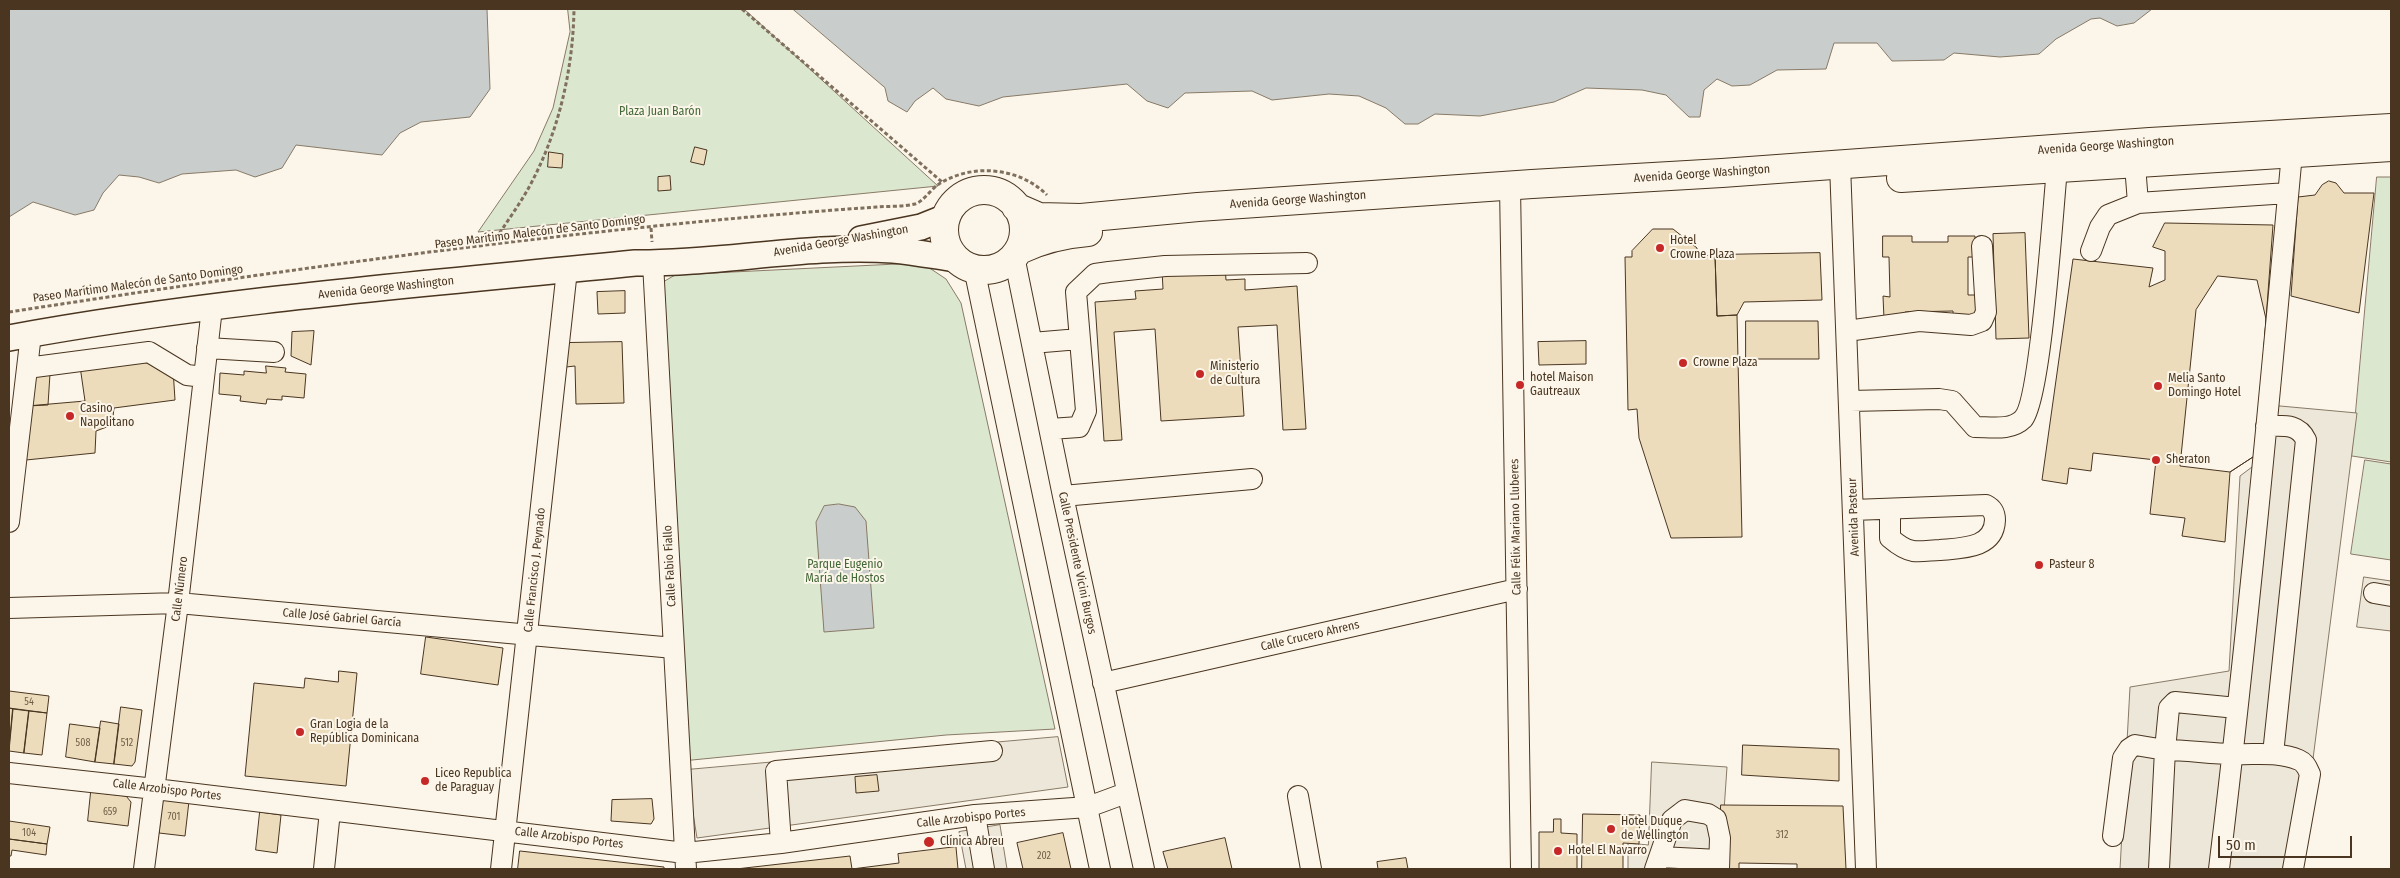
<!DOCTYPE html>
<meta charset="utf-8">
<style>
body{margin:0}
#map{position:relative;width:2400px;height:878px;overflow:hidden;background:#fbf6e9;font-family:"Fira Sans Condensed",sans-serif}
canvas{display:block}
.frame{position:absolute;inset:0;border:10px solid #4a3520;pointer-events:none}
.scale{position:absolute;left:2218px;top:836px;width:134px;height:22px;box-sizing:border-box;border:2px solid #4a3520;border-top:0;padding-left:6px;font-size:15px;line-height:18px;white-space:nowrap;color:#4a3520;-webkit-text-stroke:4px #fbf6e9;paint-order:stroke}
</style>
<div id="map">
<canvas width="2400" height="878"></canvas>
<div class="frame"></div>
<div class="scale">50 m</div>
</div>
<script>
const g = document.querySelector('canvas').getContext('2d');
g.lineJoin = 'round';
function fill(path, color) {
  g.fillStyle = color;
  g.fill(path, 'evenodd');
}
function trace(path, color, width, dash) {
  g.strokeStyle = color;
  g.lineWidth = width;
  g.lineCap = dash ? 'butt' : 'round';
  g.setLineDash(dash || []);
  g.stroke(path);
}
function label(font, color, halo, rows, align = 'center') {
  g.font = font + ' "Fira Sans Condensed",sans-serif';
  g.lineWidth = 4;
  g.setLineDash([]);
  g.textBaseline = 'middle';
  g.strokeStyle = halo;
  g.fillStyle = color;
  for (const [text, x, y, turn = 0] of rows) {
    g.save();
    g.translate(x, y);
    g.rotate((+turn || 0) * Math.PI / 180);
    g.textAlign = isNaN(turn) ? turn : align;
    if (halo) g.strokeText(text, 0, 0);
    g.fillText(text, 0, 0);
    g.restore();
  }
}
const green = new Path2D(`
 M568,9H744L938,186L478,232L534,151L553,108L570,32Z
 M2377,177H2391V462L2352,456Z
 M922,263L946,279L961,303L1055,729L946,735L682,761L663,282L675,275Z
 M2365,460L2391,464V560L2351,554Z`);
const parking = new Path2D(`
 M2269,405L2357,413L2299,869H2120L2130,687L2229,671L2240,476L2264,458Z
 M2364,577L2391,581V631L2357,627Z
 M1058,737L1068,787L697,838L686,770Z
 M1652,762L1727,767L1720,869H1628V843L1648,845Z
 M1000,825L1007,869H966L959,832Z`);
const water = new Path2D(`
 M9,9H487L490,89L470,117L421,122L400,133L382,155L296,145L282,168L255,177L236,170L182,174L159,183L139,177L119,175L103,193L94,210L75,215L33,202L9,217Z
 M793,9H2152L2134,23L2117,26L2100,18L2091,19L2056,39L2039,54L2000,57L1954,53L1944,60L1892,61L1877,43H1834L1826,69L1777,70L1750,85L1732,86L1717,79L1704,90L1700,117H1689L1666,95L1642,90L1586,88L1554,102L1480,116L1435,114L1418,124H1405L1386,108L1359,96L1329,94L1272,100L1252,91L1185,93L1168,108L1147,101L1127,84L1003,97L979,106L946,99L933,88L915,101L907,112L888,101L885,88Z
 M839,504L855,507L866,521L874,628L824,632L816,522L824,506Z`);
const building = new Path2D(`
 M695,147L707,150L704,165L691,162Z
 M549,152L563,154L562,168L548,167Z
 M670,176L671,190L658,191V177Z
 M2329,181L2336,183L2344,193H2374L2359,313L2291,296L2298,197L2315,195L2322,185Z
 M2165,223L2273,225L2256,455L2230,472L2225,542L2182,536L2185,518L2150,514L2156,460L2093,453L2091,471L2069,468L2067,484L2042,480L2073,259L2153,268L2149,287L2165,280V251L2153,247Z
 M1653,229H1673L1697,248V256L1715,255L1717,316L1737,315L1742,537L1671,538L1639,438L1637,409L1628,410L1625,257H1632V251Z
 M2025,233L2029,338L1996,339L1993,234Z
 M1883,236H1912V242H1948V236H1975V257H1968V295H1976V317L1953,318V311L1905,312V318L1884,319L1883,296L1890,297L1889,257H1883Z
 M1820,253L1822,300L1744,302L1737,315L1717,316L1715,255Z
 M1225,266L1226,280L1245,279V290L1297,286L1306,429L1283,430L1277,325L1238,327L1244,416L1161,421L1155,329L1114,332L1122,440L1104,441L1095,302L1136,299L1135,291L1163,289L1162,270Z
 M2218,276L2257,280L2266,319L2256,455L2230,472L2180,466L2196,310Z
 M625,291V313L598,314L597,292Z
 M1746,321H1818L1819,359H1746Z
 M314,331L311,365L291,356L292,332Z
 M1586,341V364L1539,365L1538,342Z
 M622,342L624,403L576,404L575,366L566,367L565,343Z
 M140,356L173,369L175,400L114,408L112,425L96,431L95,453L26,460L27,406L85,401L80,366Z
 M266,366L286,368L285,372L306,374L304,398L282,396V400L267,399L266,404L240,401L241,396L219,394L220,373L244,375V371L266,373Z
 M50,374L48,405L27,406L30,376Z
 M426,637L503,648L498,685L421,674Z
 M339,671L357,673L346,786L245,776L254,683L304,688L305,678L338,682Z
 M9,691L49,696L47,713L9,708Z
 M121,707L142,710L135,762L132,766L114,764Z
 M9,708L13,709L9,751Z
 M13,709L29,711L24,753L9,751Z
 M29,711L47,713L42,755L24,753Z
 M101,721L119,724L114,764L95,762Z
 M70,724L100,728L95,762L66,757Z
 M1743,745L1839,749V781L1742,775Z
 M877,775L879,791L856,793L855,777Z
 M91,792L126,796L131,802L128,826L88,821Z
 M167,799L189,801L185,836L159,833L162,802Z
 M652,799L654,819L651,824L611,821L612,800Z
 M1721,805L1843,806L1846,869H1797V864L1739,863V869H1719Z
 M260,812L281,815L277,853L256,850Z
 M1583,814L1640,815L1639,844L1623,843V869H1582Z
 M1554,819H1561V833L1577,834V869H1539V832H1553Z
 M9,821L50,827L47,844L9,839Z
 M1063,833L1071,869H1023L1017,843Z
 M1225,838L1232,869H1168L1163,852Z
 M9,839L47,844L46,855L12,850L11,856H9Z
 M956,847L958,869H736L850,856L852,869L899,863L898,854Z
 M520,851L664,867V869H518Z
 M1406,858L1408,869H1378L1377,862Z`);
const path = new Path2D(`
 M742,9L942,182
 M651,228L652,242
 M492,244C503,228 514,212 524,196C557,140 573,73 574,9
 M9,312C297,268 586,227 877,207C889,206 903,207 915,204C923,202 931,189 939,184C972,163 1019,167 1047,195`);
const minor = new Path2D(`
 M1840,164L1866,869
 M2135,165L2138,203L2288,193
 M1510,186L1521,869
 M2091,251L2100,227L2108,215L2138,203
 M1014,256L1063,496L1144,869
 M653,263L686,869
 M974,268L1100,869
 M1847,331L1919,321L1971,325L1982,321L1986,312L1982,246
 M1032,343L1079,339
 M207,348L274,352
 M27,368L149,352L187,375L204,377
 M1850,401L1939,399L1952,401L1975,427C1991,427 2011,431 2023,419C2041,400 2053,207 2057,169
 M2266,426C2283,426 2298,423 2306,440L2273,754
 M1050,429L1079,427L1086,411L1076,292L1095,274L1109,272L1165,266L1307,263
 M1063,496L1252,479
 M1853,510L1986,505C1992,508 1995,513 1995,520C1994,549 1961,548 1940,550C1932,550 1922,552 1913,551C1905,550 1897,544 1890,538V509
 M9,522L31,334
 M2374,593L2391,596
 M9,608L178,603L674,648
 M1103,683L1517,589
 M9,773L155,789L685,853L781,843L975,815L1088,807L1126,793
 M1298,796L1311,869
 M975,815L984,869
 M2113,836L2123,758L2129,749L2135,745L2165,750L2169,708L2175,702L2237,708
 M781,843L776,771L992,751
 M1660,857L1719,860
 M144,869L178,603L212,308
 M324,869L330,811
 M501,869L567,270
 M1655,869L1672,820L1685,810L1708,814L1716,819L1720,838L1719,869
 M2159,869L2165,750C2188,750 2211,754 2234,754C2256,755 2278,751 2299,760C2306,763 2307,768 2310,774L2293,869
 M2219,869C2248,631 2270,392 2292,153L2291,139`);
const major = new Path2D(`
 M861,239L921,227L946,217
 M9,338C216,300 426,284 635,263C721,264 807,244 893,250C914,252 935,256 956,259`);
const highway = new Path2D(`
 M1901,178L2391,147
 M944 230a40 40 0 1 1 80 0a40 40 0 1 1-80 0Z
 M1016,207L1039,217L1081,218L1198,207L1532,184L1722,173L2150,142L2391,128
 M1019,250C1042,239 1062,234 1088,232`);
const markers = [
 [1660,248,5,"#c62828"],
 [1683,363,5,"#c62828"],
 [1200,374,5,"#c62828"],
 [1520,385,5,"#c62828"],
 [2158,386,5,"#c62828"],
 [70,416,5,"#c62828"],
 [2156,460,5,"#c62828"],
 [2039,565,5,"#c62828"],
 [300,732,5,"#c62828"],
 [425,781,5,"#c62828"],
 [1611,829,5,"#c62828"],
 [929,842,6,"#c62828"],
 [1558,851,5,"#c62828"]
];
const numberNames = [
 ["54",29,702],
 ["508",83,743],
 ["512",127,743],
 ["659",110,812],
 ["701",174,817],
 ["104",29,833],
 ["312",1782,835],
 ["202",1044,856]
];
const parkNames = [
 ["Plaza Juan Barón",660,112],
 ["Parque Eugenio",845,565],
 ["María de Hostos",845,579]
];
const streetNames = [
 ["Avenida George Washington",2106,146,-4],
 ["Avenida George Washington",1702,174,-4],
 ["Avenida George Washington",1298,200,-4],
 ["Paseo Marítimo Malecón de Santo Domingo",540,232,-7],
 ["Avenida George Washington",841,241,-10],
 ["Paseo Marítimo Malecón de Santo Domingo",138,284,-8],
 ["Avenida George Washington",386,288,-6],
 ["Avenida Pasteur",1854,517,-92],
 ["Calle Félix Mariano Lluberes",1516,527,-91],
 ["Calle Presidente Vicini Burgos",1077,563,78],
 ["Calle Fabio Fiallo",670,566,-93],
 ["Calle Francisco J. Peynado",535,570,-84],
 ["Calle Número",180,589,-83],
 ["Calle José Gabriel García",342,618,5],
 ["Calle Crucero Ahrens",1310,636,-13],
 ["Calle Arzobispo Portes",167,790,7],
 ["Calle Arzobispo Portes",971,818,-6],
 ["Calle Arzobispo Portes",569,838,7]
];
const poiNames = [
 ["Hotel",1670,241],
 ["Crowne Plaza",1670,255],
 ["Crowne Plaza",1693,363],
 ["Ministerio",1210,367],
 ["de Cultura",1210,381],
 ["hotel Maison",1530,378],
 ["Gautreaux",1530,392],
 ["Melia Santo",2168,379],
 ["Domingo Hotel",2168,393],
 ["Casino",80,409],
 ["Napolitano",80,423],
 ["Sheraton",2166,460],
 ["Pasteur 8",2049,565],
 ["Gran Logia de la",310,725],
 ["República Dominicana",310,739],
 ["Liceo Republica",435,774],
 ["de Paraguay",435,788],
 ["Hotel Duque",1621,822],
 ["de Wellington",1621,836],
 ["Clínica Abreu",940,842],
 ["Hotel El Navarro",1568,851]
];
fill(green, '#dce7d0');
trace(green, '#887966', 1);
fill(parking, '#ede7d9');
trace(parking, '#887966', 1);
fill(water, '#c9cecd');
trace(water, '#887966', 1);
fill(building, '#ecdcbc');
trace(building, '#4a3520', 1);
trace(minor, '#4a3520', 22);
trace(major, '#4a3520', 28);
trace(highway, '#4a3520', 30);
trace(path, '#7f6f5c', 3, [4, 2.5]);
trace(minor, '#fbf6e9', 20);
trace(major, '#fbf6e9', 25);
trace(highway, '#fbf6e9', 28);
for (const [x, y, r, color] of markers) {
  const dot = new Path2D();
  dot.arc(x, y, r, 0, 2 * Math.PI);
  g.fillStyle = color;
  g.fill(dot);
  trace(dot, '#fbf6e9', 2);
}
label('10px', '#725f47', null, numberNames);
label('12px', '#436837', '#fbf6e9', parkNames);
label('12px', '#4a3520', '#fbf6e9', streetNames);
label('12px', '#4a3520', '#fbf6e9', poiNames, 'left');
</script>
